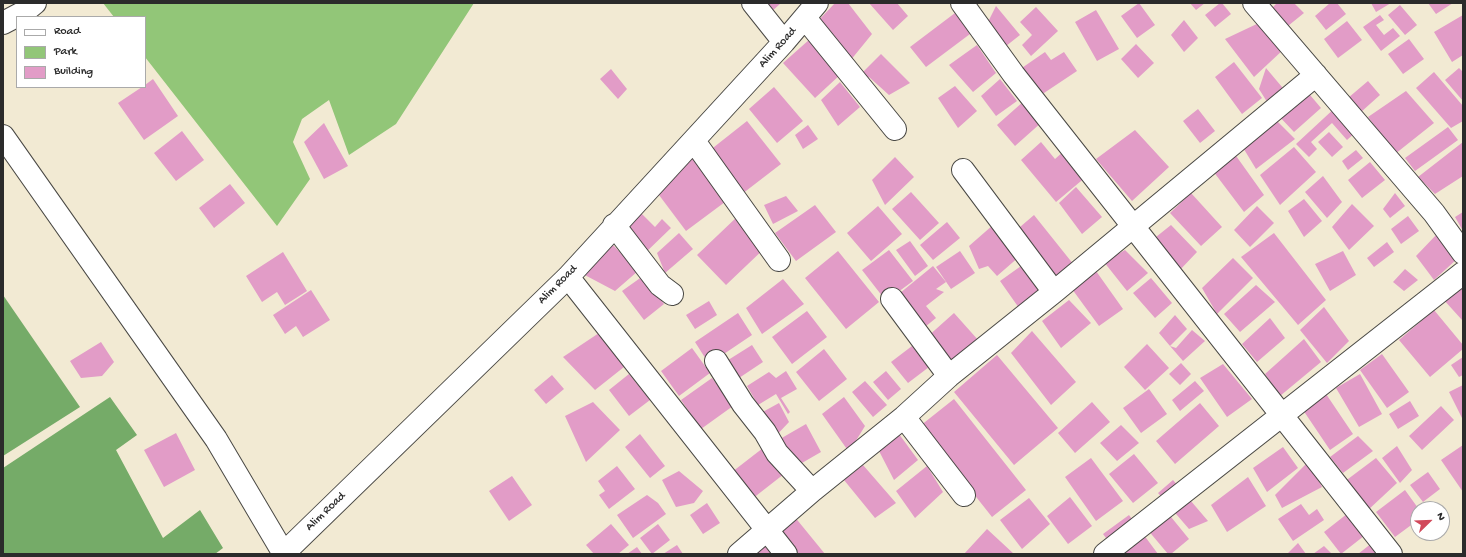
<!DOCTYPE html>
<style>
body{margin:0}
#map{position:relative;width:1466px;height:557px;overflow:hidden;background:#f2ead3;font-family:"Gochi Hand",sans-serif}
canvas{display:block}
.frame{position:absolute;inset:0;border:4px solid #2b2b2b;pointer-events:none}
.legend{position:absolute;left:16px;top:16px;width:130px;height:72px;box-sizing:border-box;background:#fff;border:1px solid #aaa;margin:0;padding:5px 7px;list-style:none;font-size:12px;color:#2b2b2b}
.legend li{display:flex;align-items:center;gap:8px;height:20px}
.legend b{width:20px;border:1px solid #aaa}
.north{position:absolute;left:1410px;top:501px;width:40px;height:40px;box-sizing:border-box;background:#fff;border:1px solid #aaa;border-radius:50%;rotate:67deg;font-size:11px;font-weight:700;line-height:16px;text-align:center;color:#2b2b2b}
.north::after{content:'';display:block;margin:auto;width:14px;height:18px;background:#d1495b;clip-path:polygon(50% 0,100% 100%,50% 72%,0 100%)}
</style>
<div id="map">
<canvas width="1466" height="557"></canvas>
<div class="frame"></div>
<ul class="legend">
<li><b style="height:5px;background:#fff"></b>Road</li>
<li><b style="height:11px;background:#92c678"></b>Park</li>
<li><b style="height:11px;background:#e29cc7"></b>Building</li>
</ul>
<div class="north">N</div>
</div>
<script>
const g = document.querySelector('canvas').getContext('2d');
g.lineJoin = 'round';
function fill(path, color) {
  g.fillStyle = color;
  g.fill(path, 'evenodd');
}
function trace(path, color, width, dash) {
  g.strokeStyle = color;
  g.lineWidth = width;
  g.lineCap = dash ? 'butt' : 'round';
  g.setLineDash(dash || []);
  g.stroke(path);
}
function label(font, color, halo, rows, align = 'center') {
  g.font = font + ' "Gochi Hand",sans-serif';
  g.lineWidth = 3;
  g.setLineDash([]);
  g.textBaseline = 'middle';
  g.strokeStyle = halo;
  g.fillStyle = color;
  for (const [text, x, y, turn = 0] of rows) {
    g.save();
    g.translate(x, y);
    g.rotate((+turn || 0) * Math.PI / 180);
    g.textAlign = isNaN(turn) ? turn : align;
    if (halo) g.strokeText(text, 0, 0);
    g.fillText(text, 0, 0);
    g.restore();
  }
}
const green = new Path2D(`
 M103,3H474L396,124L349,155L329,100L302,119L293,142L310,179L277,226L145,57V17H114Z`);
const forest = new Path2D(`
 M3,295L80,407L3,456Z
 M110,397L137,435L116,450L163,538L200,510L223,548L215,554H3V468Z`);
const building = new Path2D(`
 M760,3H781L770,13Z
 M835,3H848L872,34L850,61L817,22Z
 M869,3H897L908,16L893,30Z
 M1139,3L1155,25L1137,38L1121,16Z
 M1190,3H1205L1196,10Z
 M1220,3H1222L1231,14L1215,27L1205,15Z
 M1277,3H1294L1304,13L1283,30L1269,11Z
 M1330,3H1337L1346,14L1326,30L1315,16Z
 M1371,3H1391L1376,12Z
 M1428,3H1453L1436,14Z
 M1400,5L1417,25L1405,35L1388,15Z
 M996,6L1020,35L1001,50L984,30Z
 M1036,7L1058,31L1031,56L1022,45L1032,35L1020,22Z
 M1096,10L1119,49L1097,61L1075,22Z
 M955,13L970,34L926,67L910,47Z
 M1380,15L1384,20L1376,25L1384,35L1393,28L1400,36L1381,51L1363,27Z
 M1463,15V55L1452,62L1434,32Z
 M1184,20L1198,38L1184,52L1171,35Z
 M1347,21L1362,40L1338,58L1324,39Z
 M1261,22L1284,49L1254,77L1225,39Z
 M810,39L841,74L815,98L783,63Z
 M1409,39L1424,59L1403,74L1388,54Z
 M1136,44L1154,63L1138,78L1121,59Z
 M977,45L996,73L973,92L949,65Z
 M1045,52L1051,60L1064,52L1077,71L1035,99L1016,72Z
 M881,54L910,83L889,95L869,77L863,83L858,77Z
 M1234,62L1262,98L1242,114L1215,77Z
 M1266,68L1287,93L1269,105L1259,89Z
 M1459,68L1463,72V101L1445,80Z
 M611,69L627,89L618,99L600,79Z
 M1434,72L1463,106V121L1451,128L1416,88Z
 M153,79L178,116L144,140L118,103L142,87H145V85Z
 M1000,79L1017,101L996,116L981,96Z
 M1368,81L1380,95L1361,112L1348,98Z
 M840,82L860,107L838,126L821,100Z
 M955,86L977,111L958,128L938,98Z
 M774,87L803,121L777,143L749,109Z
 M1305,89L1321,108L1294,132L1277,114Z
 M1406,91L1434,123L1395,154L1368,117Z
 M1024,101L1042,122L1015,146L997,125Z
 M1337,106L1358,130L1347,140L1332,123L1311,142L1317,149L1309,157L1296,144Z
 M1198,109L1215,131L1200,143L1183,121Z
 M1273,117L1295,139L1256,169L1242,146Z
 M747,121L781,164L742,194L709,151Z
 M324,123L348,166L324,179L304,142Z
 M808,125L818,139L803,149L795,135Z
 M1448,127L1458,140L1415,171L1405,158Z
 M1135,130L1169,167L1132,201L1096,159Z
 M182,131L204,160L176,181L154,153Z
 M1329,132L1343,147L1332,157L1318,142Z
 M1041,142L1055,159L1065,150L1087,176L1056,202L1021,160Z
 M1463,142V176L1435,194L1418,177Z
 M1294,147L1316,172L1280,205L1260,175Z
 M692,150L729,199L686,231L659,195Z
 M1356,150L1363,158L1348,170L1342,161Z
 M1234,153L1264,195L1244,212L1213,171Z
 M895,157L914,177L885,205L872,180Z
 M1370,162L1385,180L1362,198L1348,180Z
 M1323,176L1342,202L1327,218L1305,192Z
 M230,184L245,203L214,228L199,208Z
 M1076,187L1102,217L1082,234L1059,203Z
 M911,192L939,223L920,240L892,209Z
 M1191,193L1222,227L1201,246L1170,213Z
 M1395,193L1405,206L1390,218L1383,209Z
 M786,196L798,211L773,224L764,205Z
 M1304,199L1322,221L1304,237L1288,211Z
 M1352,204L1374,226L1349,250L1332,227Z
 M815,205L836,232L796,261L775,233Z
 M878,206L902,234L871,261L847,233Z
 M1257,206L1274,223L1250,247L1234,230Z
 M640,212L655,227L662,219L671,228L642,256L619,232Z
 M1463,212V231L1455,217Z
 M739,215L768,245L726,285L697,255Z
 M1034,215L1074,265L1053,284L1013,233Z
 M1408,216L1419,231L1401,244L1391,229Z
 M947,222L960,238L933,260L920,245Z
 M993,225L1020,256L997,276L988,266L979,269L969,246Z
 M1171,225L1197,252L1178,272L1151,241Z
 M679,233L693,249L665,273L657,253Z
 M1274,233L1326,300L1298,325L1241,257Z
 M1438,233L1457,259L1434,280L1416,256Z
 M910,241L928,266L915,276L896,250Z
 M1387,242L1394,252L1374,267L1367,258Z
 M612,244L638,271L615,291L581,273Z
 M889,250L913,281L886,301L862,270Z
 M1125,250L1148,273L1127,291L1104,262Z
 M838,251L879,302L846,329L805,278Z
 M960,251L975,273L951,289L936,267Z
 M1343,251L1356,275L1330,291L1315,264Z
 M283,252L307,291L285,305L277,292L262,302L246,276Z
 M1233,258L1253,278L1217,314L1202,288Z
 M933,266L946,282L936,289L944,292L926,306L936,318L920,331L894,298Z
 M1021,266L1040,293L1019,308L1000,281Z
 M1405,269L1418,280L1404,291L1393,282Z
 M1096,271L1123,309L1099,326L1072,289Z
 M643,276L664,304L644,320L622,291Z
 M1151,278L1172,303L1155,318L1133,293Z
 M783,279L804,304L762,334L746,308Z
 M1463,284V319L1462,320L1443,299Z
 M1256,285L1275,302L1240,332L1224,314Z
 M311,290L330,320L303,337L296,326L285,334L273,315Z
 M1069,300L1091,323L1061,348L1042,321Z
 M709,301L717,315L695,329L686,315Z
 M1324,307L1349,341L1327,363L1300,330Z
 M1434,310L1463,345V349L1430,377L1399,340Z
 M807,311L827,337L792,364L772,337Z
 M738,313L752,335L709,364L695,342Z
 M954,313L979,341L951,366L926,338Z
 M1175,315L1187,329L1170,346L1159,333Z
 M1270,318L1285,338L1257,362L1242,344Z
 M1192,330L1205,341L1183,361L1170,346L1176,348Z
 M1032,331L1076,382L1051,405L1011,353Z
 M599,333L624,367L595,390L563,357Z
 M1304,339L1321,362L1280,396L1265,374Z
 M101,342L114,362L102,376L81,378L70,361Z
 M1147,344L1169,368L1145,390L1124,367Z
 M752,345L763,362L736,380L725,362Z
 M912,346L929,367L908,383L891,362Z
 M692,348L710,373L679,396L661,371Z
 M824,349L847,379L819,401L796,372Z
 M1382,354L1409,392L1387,408L1360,370Z
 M997,355L1058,428L1014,465L954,392Z
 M1463,357V375L1459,377L1451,365Z
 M1181,363L1191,374L1180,385L1169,374Z
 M1223,364L1252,399L1227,417L1200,378Z
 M786,371L797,389L781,398L790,412L788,414L776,394L758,405L747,386L769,372L776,378Z
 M886,371L901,389L888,400L873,382Z
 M629,374L650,400L629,416L609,390Z
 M1360,374L1382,414L1359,427L1336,388Z
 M552,375L564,389L546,404L534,390Z
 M712,378L733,406L701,429L681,400Z
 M865,381L887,405L873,417L852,392Z
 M1195,381L1204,391L1180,411L1172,400Z
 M1463,385V420L1449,392Z
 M1149,389L1167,414L1141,433L1123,408Z
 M1324,391L1353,434L1330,450L1301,407Z
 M844,397L865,426L849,452L822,414Z
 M954,399L1026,490L992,517L920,426Z
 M1410,401L1419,416L1398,429L1389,414Z
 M593,402L620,430L586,462L565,416Z
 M1092,402L1110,422L1075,453L1058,433Z
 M779,403L789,422L772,440L759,414Z
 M1200,403L1219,426L1175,464L1156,441Z
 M1441,406L1454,420L1422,450L1409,436Z
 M806,424L821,452L795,467L780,439Z
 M1121,425L1139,443L1117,461L1100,443Z
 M176,433L195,470L164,487L144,450Z
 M640,434L665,466L650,478L625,447Z
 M899,434L918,460L894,480L879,451Z
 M1358,436L1373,451L1343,473L1330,457Z
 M1463,445V492L1441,460Z
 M1397,446L1412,470L1400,483L1382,458Z
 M1283,447L1298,468L1267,492L1253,468Z
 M763,448L784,474L752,499L732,472Z
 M1134,454L1158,483L1133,503L1109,474Z
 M1091,458L1123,501L1096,521L1065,477Z
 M1376,458L1397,483L1367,511L1344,482Z
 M1309,461L1322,487L1282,508L1275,495Z
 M863,465L896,503L875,518L844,480Z
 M617,466L635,489L609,509L599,495L605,491L598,481Z
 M927,466L943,492L915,518L896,491Z
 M679,471L703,491L694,503L676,507L662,480Z
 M1428,472L1440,489L1423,502L1410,485Z
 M512,476L532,505L509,521L489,491Z
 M1248,477L1266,506L1227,532L1211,505Z
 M1173,480L1208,521L1189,529L1158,493Z
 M1405,490L1418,508V520L1395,537L1376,512Z
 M647,495L658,503L666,514L633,538L617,515Z
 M1070,497L1092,526L1068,544L1047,516Z
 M1029,498L1050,524L1022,549L1000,520Z
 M707,503L720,523L703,534L690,515Z
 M1301,504L1309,515L1317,509L1324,520L1293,541L1278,519Z
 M1352,510L1369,532L1341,554L1324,532Z
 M1167,512L1189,539L1171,554H1168L1147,529Z
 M1129,515L1158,554H1118L1103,534Z
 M794,516L825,554H799L778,529Z
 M611,524L629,545L618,554H594L586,545Z
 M658,524L670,540L652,554L640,538Z
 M987,529L1014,554H964Z
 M1377,539L1389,554H1358Z
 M765,541L775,554H750Z
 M1298,543L1306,554H1287Z
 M677,545L683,554H663Z
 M1324,546L1332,554H1313Z
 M637,547L642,554H627Z`);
const street = new Path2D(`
 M753,3L784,42
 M962,3L1014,75L1391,554
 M1254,3L1434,213L1463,253
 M805,18L895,129
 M3,23L24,12L35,3
 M3,136L216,439L284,554
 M694,141L779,260
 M963,170L1054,292
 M614,225L660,285L672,294
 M568,277L786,554
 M892,299L949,376
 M716,361L743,404L765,432L777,453L812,491
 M904,417L964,495
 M283,554L568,277L784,42L817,3
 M739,554L812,491L904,417L949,376L1054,292L1316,75
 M1105,554L1463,273`);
const streetNames = [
 ["Alim Road",778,48,-48],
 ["Alim Road",558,285,-45],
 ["Alim Road",326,512,-44]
];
fill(green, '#92c678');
fill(forest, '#75ab68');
fill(building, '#e29cc7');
trace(street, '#494844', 24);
trace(street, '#fff', 22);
label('12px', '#2b2b2b', '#fff', streetNames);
</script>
